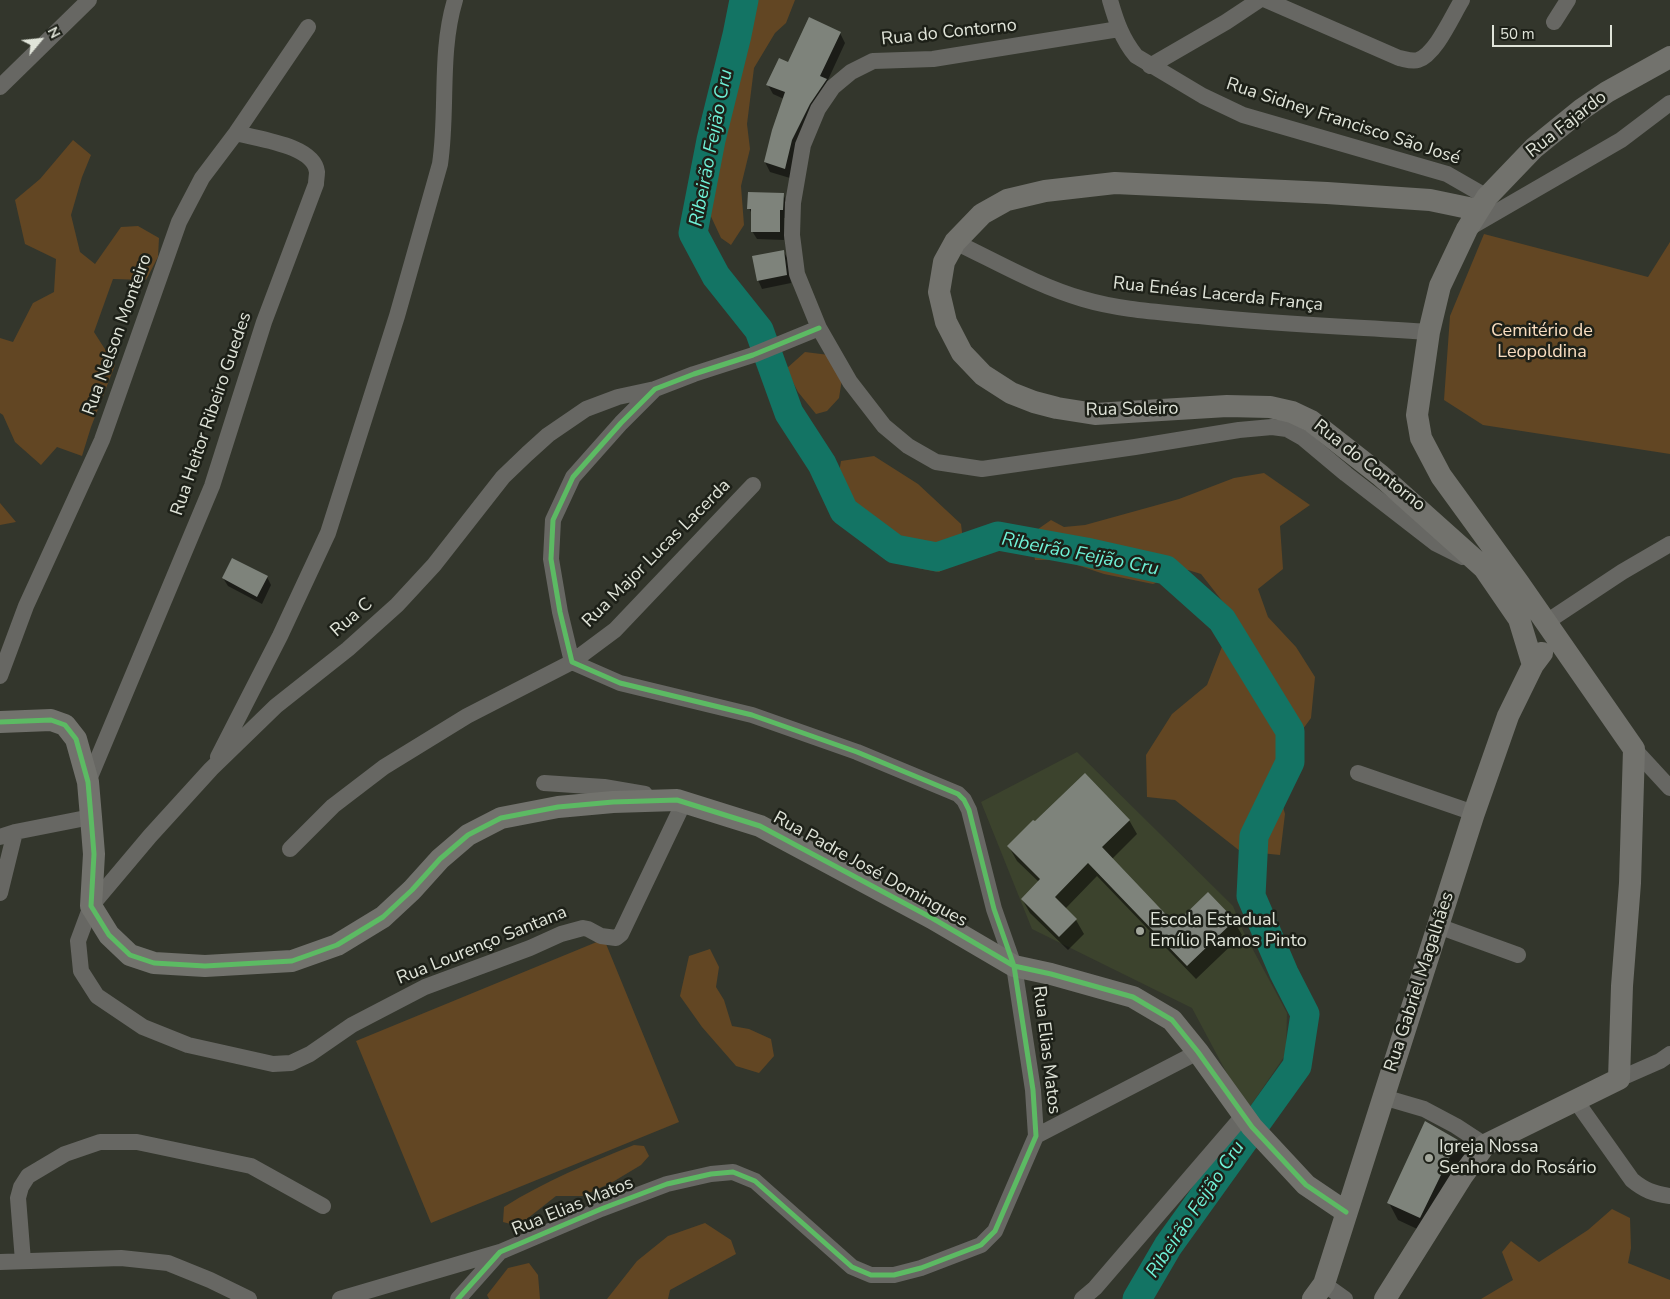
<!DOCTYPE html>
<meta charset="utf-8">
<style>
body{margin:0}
#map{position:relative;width:1670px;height:1299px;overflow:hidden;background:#33362c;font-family:"Nunito Sans",sans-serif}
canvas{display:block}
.north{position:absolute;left:15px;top:15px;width:50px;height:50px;-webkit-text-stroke:4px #1d2018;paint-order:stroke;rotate:62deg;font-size:14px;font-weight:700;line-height:20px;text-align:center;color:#e0e4d9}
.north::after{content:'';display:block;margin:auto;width:18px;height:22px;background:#e0e4d9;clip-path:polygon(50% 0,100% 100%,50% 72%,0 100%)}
.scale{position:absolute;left:1492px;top:25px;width:120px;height:22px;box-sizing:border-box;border:2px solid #e0e4d9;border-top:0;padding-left:6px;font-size:15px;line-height:18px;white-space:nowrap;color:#e0e4d9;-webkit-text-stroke:4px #1d2018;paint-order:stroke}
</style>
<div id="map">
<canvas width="1670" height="1299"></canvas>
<div class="north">N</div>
<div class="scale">50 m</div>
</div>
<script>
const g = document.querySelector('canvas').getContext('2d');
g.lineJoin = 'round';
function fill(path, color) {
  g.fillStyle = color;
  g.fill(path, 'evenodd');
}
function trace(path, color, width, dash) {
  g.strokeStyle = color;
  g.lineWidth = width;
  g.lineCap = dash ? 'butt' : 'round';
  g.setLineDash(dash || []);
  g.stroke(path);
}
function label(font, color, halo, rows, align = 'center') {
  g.font = font + ' "Nunito Sans",sans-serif';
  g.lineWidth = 5;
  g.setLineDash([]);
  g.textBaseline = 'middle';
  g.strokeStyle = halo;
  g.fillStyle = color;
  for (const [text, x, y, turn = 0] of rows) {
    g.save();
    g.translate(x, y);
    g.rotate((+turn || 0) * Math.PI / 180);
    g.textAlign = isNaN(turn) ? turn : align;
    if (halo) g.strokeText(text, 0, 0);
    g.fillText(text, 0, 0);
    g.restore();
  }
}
const built = new Path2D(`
 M1077,752L1233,906L1244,933L1287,1013L1286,1054L1247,1111L1192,1008L1032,929L981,802Z`);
const green = new Path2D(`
 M753,0H795L786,23L775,33L754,68L747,124L750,149L741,186L744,225L731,245L721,238L707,208L714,162Z
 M73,140L91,155L82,177L71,215L80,252L95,264L121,227L138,226L159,238L158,257L146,280L113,279L94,332L115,365L91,427L82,456L57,447L41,465L15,442L3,415L0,413V338L13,342L33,303L54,292L56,259L25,244L15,200L40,179Z
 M1484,234L1648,277L1670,242V454L1483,425L1444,400L1450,316Z
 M805,352L829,355L842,379L839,398L827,411L816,414L798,392L786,369Z
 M874,456L918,484L961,524L965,557L939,572L917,568L892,538L867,516L850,497L838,479L841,461Z
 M1264,473L1310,505L1280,526L1283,569L1258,589L1268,617L1296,647L1315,677L1311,718L1273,770L1285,814L1280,855L1240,851L1175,800L1147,797L1146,755L1172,714L1207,685L1234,616L1201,574L1188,570L1153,584L1104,574L1062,560H1035L1031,534L1051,520L1064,527L1085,525L1179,499L1234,478Z
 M0,503L16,522L0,525Z
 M604,939L679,1122L431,1223L356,1041Z
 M710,949L719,967L716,987L724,1000L732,1026L749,1029L771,1039L774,1056L759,1073L736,1066L702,1027L680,996L689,956Z
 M634,1145L644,1146L649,1156L641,1165L611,1183L582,1196H556L518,1226L503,1222L504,1207C545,1181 589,1163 634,1145Z
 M1612,1209L1630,1218L1631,1248L1628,1263L1670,1280V1299H1481L1513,1280L1502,1252L1511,1241L1539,1262L1588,1230Z
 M705,1223L731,1240L736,1254L670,1290L668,1299H607L637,1261L668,1236Z
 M529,1263L538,1275L540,1299H489L487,1295L508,1268Z`);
const shadow = new Path2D(`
 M840,33L845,43L827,82L831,89L790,178L770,172L765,162L784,99L773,94L768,85L788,63Z
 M783,194L787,203V218H784V240L757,239L752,231V214L749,208Z
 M783,251L788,259L791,283L762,289L758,280Z
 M267,577L271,585L262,604L228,586L223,578Z
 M1129,820L1137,834L1112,859L1175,925L1234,921L1242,935L1196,979L1097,876L1065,909L1076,920L1084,934L1068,950L1030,913L1022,899L1039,882L1017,861L1009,847Z
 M1458,1141L1467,1157L1430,1235L1398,1220L1389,1203Z`);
const river = new Path2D(`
 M744,0L737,35L711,140L693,233L716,276L759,330L789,413L822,464L844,511L895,549L937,557L998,536L1086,552L1166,570L1222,620L1290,731V762L1254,836L1251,896L1284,973L1305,1014L1297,1066L1168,1246L1137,1299`);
const building = new Path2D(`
 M809,17L841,32L820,76L827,79L810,104L792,140L785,169L764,162L772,130L785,92L766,85L779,58L788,62Z
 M748,192L784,193L783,210H780V232H751V209H747Z
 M784,250L787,275L757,281L752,256Z
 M232,558L268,576L257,597L222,578Z
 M1085,773L1130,820L1102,847L1175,924L1208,892L1235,920L1187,966L1088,863L1055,897L1077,919L1059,937L1021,899L1040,879L1007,846L1033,820L1035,821Z
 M1425,1121L1458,1140L1420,1218L1387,1203Z`);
const street = new Path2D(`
 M1110,0C1116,21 1122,39 1136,56L1203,96L1243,115L1447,174L1487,197
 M1266,0L1399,58C1405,59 1412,62 1418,60C1436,54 1452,16 1462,0
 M1554,22L1568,0
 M1119,29L933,59L873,61L851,72L833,87L818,109L803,145L793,203L792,235L797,274L819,328L850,382L884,426L908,446L936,462L982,469L1135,447L1239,430L1272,427L1287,429L1303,438L1346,474L1435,543L1463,557
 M1150,66L1226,22L1259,0
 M0,87L89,0
 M1469,228L1621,140L1670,103
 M955,242C997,262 1038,286 1083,299C1120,310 1160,312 1199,316C1276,324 1352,327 1429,332
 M655,389L618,397L586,409L548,435L527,454L503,477L434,565L397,605L348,649L276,706L211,769L150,836L91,906L78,941L81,971L97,996L143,1027L188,1045L273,1064L291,1063L310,1054L352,1025L425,987L530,948L561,934L583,928L588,929L601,936L616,938L621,934L684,802
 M1545,623L1622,572L1670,544
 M0,676L26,606L102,440L179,222L202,178L236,133L308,27
 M1634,749L1670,788
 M218,757L280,636L328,533L397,316L440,164C448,110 439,53 455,0
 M1358,773L1474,813
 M88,782L212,486L264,322L316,184C316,180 317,176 317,172C314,145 257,139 236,133
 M544,783L604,787L645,794
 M0,837L15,832L91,817
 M290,849L333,806L384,767L467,716L572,662L615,630L753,485
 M0,893L15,832
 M1438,926L1518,955
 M1619,1079L1660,1061L1670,1054
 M1383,1097L1424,1109L1456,1126L1485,1145
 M1576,1101L1632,1180C1644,1190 1654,1194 1670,1196
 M1036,1136L1198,1052
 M23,1261L18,1198L21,1187L28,1176L65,1154L100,1142H137L251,1166L323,1206
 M0,1262L121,1258L168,1263L210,1280L249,1299
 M1324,1284L1345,1299
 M340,1299L500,1252
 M458,1299L500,1252L601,1209L667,1184L711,1174L733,1172L755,1181L852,1267L871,1275H894L921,1268L981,1245L995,1231L1036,1136L1033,1090L1014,966L994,909L969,810L964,800L958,794L857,752L752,715L620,683L572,662L560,612L551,559L553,520L573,477L621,423L655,389L694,374L753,355L819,328
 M1082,1299L1095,1288L1243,1116`);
const secondary = new Path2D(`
 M1478,210L1430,200L1327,193L1115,183L1045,191L1007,200L982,214L955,242L944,262L939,292L946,322L962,353L983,375L1011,393L1034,402L1057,408L1095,414L1227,406L1270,407L1292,412L1311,421L1380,475L1484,568L1519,619L1533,665
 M0,722L51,720L65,725L76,739L88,782L91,817L94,854L91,906L109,935L130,955L154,963L205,966L292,961L337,945L383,917L412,890L440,859L468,835L501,818L558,807L613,802L677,800L760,826L932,918L1014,966L1051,974L1133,997L1172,1020L1198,1052L1252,1127L1306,1185L1346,1212
 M1313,1299L1324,1284L1474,813L1508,716L1533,665L1542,653
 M1385,1299L1463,1175L1485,1145L1619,1079L1622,986L1630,883L1634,749L1518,582L1441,476L1421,438L1417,415L1429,332L1440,286L1467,229L1487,197L1534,148L1582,109L1607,92L1670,57`);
const cycleway = new Path2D(`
 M0,722L51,720L65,725L76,739L88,782L91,817L94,854L91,906L109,935L130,955L154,963L205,966L292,961L337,945L383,917L412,890L440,859L468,835L501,818L558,807L613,802L677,800L760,826L932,918L1014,966L1051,974L1133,997L1172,1020L1198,1052L1252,1127L1306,1185L1346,1212
 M458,1299L500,1252L601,1209L667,1184L711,1174L733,1172L755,1181L852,1267L871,1275H894L921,1268L981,1245L995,1231L1036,1136L1033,1090L1014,966L994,909L969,810L964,800L958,794L857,752L752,715L620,683L572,662L560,612L551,559L553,520L573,477L621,423L655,389L694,374L753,355L819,328`);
const markers = [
 [1140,931,5,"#a3a79c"],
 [1429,1158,5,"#a3a79c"]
];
const streetNames = [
 ["Rua do Contorno",949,33,-6],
 ["Rua Sidney Francisco São José",1343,122,18],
 ["Rua Fajardo",1567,125,-38],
 ["Rua Enéas Lacerda França",1218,295,6],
 ["Rua Nelson Monteiro",118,335,-70],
 ["Rua Soleiro",1132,410,-1],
 ["Rua Heitor Ribeiro Guedes",212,414,-71],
 ["Rua do Contorno",1369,466,38],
 ["Rua Major Lucas Lacerda",657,554,-45],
 ["Rua C",352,618,-41],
 ["Rua Padre José Domingues",870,870,29],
 ["Rua Lourenço Santana",482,946,-22],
 ["Rua Gabriel Magalhães",1420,982,-72],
 ["Rua Elias Matos",1046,1050,83],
 ["Rua Elias Matos",573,1207,-22]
];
const parkNames = [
 ["Cemitério de",1542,332],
 ["Leopoldina",1542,353]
];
const poiNames = [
 ["Escola Estadual",1150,921],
 ["Emílio Ramos Pinto",1150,942],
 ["Igreja Nossa",1439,1148],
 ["Senhora do Rosário",1439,1169]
];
const waterNames = [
 ["Ribeirão Feijão Cru",712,148,-79],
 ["Ribeirão Feijão Cru",1080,555,11],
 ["Ribeirão Feijão Cru",1196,1210,-56]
];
fill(built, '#3c432d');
fill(green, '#624623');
fill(shadow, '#0007');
trace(river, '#137464', 29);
fill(building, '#7e837b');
trace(street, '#676763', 16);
trace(secondary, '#72726d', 22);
trace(cycleway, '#5cba63', 5);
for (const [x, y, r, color] of markers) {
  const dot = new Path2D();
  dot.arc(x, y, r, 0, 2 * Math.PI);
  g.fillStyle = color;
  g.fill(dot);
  trace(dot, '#1d2018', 2);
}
label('18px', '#e0e4d9', '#1d2018', streetNames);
label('18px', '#f9ddc0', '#1d2018', parkNames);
label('18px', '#e0e4d9', '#1d2018', poiNames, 'left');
label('italic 19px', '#6ff1d7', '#1d2018', waterNames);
</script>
